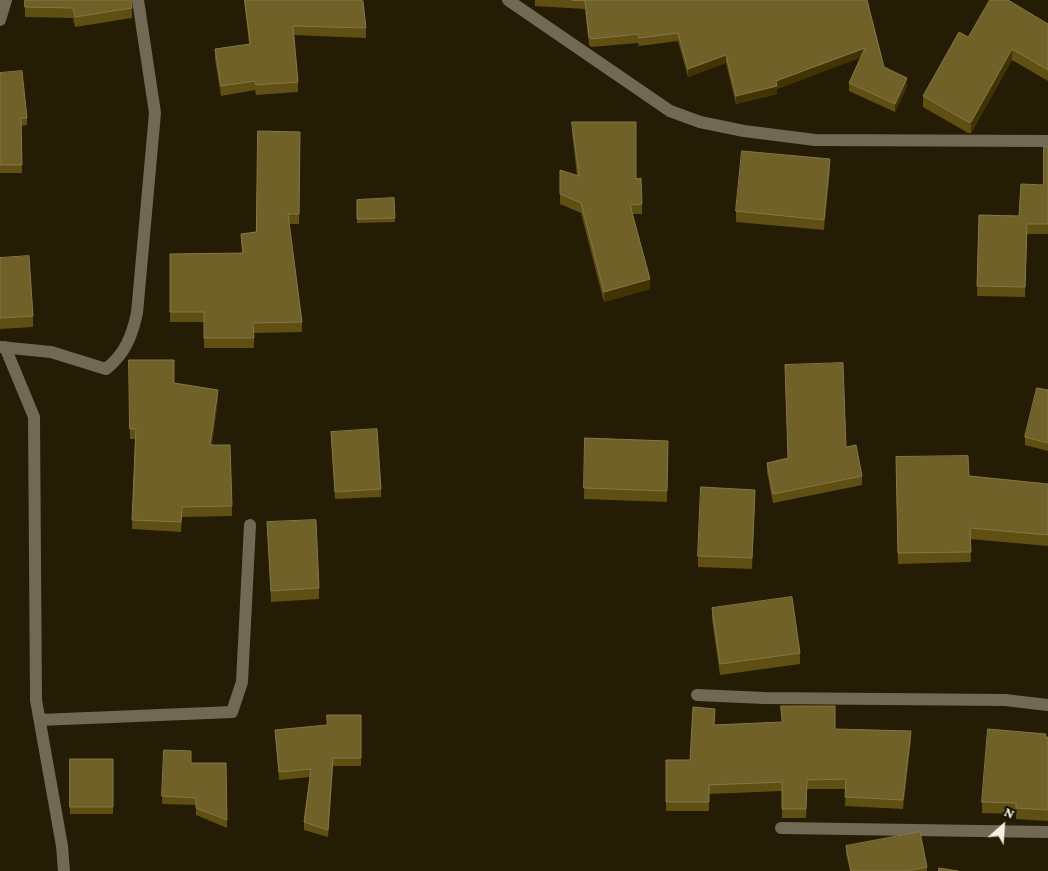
<!DOCTYPE html>
<style>
body{margin:0}
#map{position:relative;width:1048px;height:871px;overflow:hidden;background:#241c05;font-family:"Crimson Pro",serif}
canvas{display:block}
.north{position:absolute;left:978px;top:801px;width:50px;height:50px;-webkit-text-stroke:4px #1a1300;paint-order:stroke;rotate:26deg;font-size:14px;font-weight:700;line-height:20px;text-align:center;color:#f6f1e3}
.north::after{content:'';display:block;margin:auto;width:18px;height:22px;background:#f6f1e3;clip-path:polygon(50% 0,100% 100%,50% 72%,0 100%)}
</style>
<div id="map">
<canvas width="1048" height="871"></canvas>
<div class="north">N</div>
</div>
<script>
const g = document.querySelector('canvas').getContext('2d');
g.lineJoin = 'round';
function trace(path, color, width, dash) {
  g.strokeStyle = color;
  g.lineWidth = width;
  g.lineCap = dash ? 'butt' : 'round';
  g.setLineDash(dash || []);
  g.stroke(path);
}
function fill(path, color) {
  g.fillStyle = color;
  g.fill(path, 'evenodd');
}
const minor = new Path2D(`
 M508,0L670,111L700,122L744,131L815,140L1048,141
 M0,20L6,0
 M0,347L51,352L106,369C125,354 132,336 137,313L155,113L138,0
 M5,347L34,417L36,700L62,846L64,871
 M697,695L764,698L1005,700L1048,705
 M40,720L232,712L242,682L250,525
 M781,828L1048,832`);
const wall = new Path2D(`
 M25,0L132,8V18L75,27L73,18L25,17Z
 M244,0H360L366,28V38L294,35L298,82V92L256,95L255,90L221,96L215,59V49L249,44Z
 M535,0H867L884,67L907,86L895,112L849,91V83L861,57L777,89V94L736,104L726,63L688,77L678,41L639,46L638,43L591,47L589,45L585,9L535,6Z
 M1048,24V81L1012,60L971,133H968L923,107V96L968,37Z
 M0,73L27,118V125L21,126L22,173H0Z
 M572,122L636,179L642,204V214H632L650,289L604,302L581,213L560,204V170L577,176L572,132Z
 M300,132L299,224H289L302,322V332L254,333V348H204V322H170V254L242,253L241,234L256,232Z
 M1048,147V234H1027L1025,297L977,296L979,215L1019,216L1043,185Z
 M830,170L824,230L736,222V211Z
 M394,198L395,222L357,223V200Z
 M0,258L33,316V327L0,329Z
 M129,360L174,383L218,400L212,445L232,506V516L182,517L181,532L132,529L135,439H130Z
 M1048,390V451L1025,445V437Z
 M331,432L381,489V497L335,499Z
 M585,438L668,441L667,502L584,499Z
 M846,447L862,476V485L773,503L767,472V463Z
 M896,468L1048,484V546L970,539L971,562L898,564Z
 M755,501L752,569L698,567V556Z
 M267,522L319,588V599L271,602Z
 M712,608L800,653V664L720,675L712,619Z
 M361,715V766H333L328,837L304,830V822L310,777L279,780L275,730L327,725Z
 M715,718L714,725L835,729L911,740L903,809L845,806L846,789H807L806,818H782V791L709,794V811H666V760H690Z
 M1046,737H1048V821L1016,819V814L982,813V802Z
 M164,750L191,763H226L227,828L196,815V805L162,804Z
 M70,759H113V814H70Z
 M846,846L927,867V871H850L846,854Z`);
const shadedWall = new Path2D(`
 M865,48V56L777,89V94L736,104V96Z
 M1012,49V60L971,133V122Z
 M726,55V63L688,77V69Z
 M907,78V86L895,112V104Z
 M830,159V170L824,230V220Z
 M650,279V289L604,302V292Z
 M218,390V400L210,455V445Z
 M911,731V740L903,809V800Z`);
const building = new Path2D(`
 M25,0H131L132,8L75,17L73,8L25,7Z
 M245,0H360L363,1L366,28L293,26L298,82L256,85L255,81L221,86L215,49L250,44Z
 M572,0H867L884,67L907,78L895,104L849,83L865,48L776,81L777,86L736,96L726,55L688,69L678,33L639,38L638,34L591,39L589,37L585,1Z
 M990,0H1008L1048,24V70L1012,49L971,122H968L923,96L959,32L968,37Z
 M22,71L27,118H21L22,165H0V73Z
 M572,122H636V179L641,178L642,204L630,205L650,279L604,292L581,203L560,194V170L579,176Z
 M258,131L300,132L299,214H288L302,322L253,323L254,338H204V312H170V254L243,253L241,234L256,232Z
 M1044,147H1048V224H1027L1025,287L977,286L979,215L1019,216L1021,184L1043,185Z
 M742,151L830,159L824,220L736,211Z
 M394,198L395,218L357,219V200Z
 M29,256L33,316L0,318V258Z
 M129,360H174V383L218,390L210,445H230L232,506L182,507L181,522L132,520L136,429H130Z
 M843,363L846,447L856,445L862,476L773,494L767,463L788,458L785,365Z
 M1037,388L1048,390V443L1025,437Z
 M377,429L381,489L335,492L331,432Z
 M585,438L668,441L667,491L584,488Z
 M968,456L969,476L1048,484V535L970,528L971,552L898,553L896,457Z
 M701,487L755,490L752,558L698,556Z
 M316,520L319,588L271,591L267,522Z
 M792,597L800,653L720,664L712,608Z
 M781,706H835V729L911,731L903,800L845,797L846,779L807,780L806,809H782V782L709,785V802H666V760H690L693,707L715,709L714,725L782,722Z
 M327,715H361V758H333L328,830L304,822L311,769L279,772L275,730L327,725Z
 M988,729L1046,734L1045,737H1048V810L1016,808V803L982,802Z
 M164,750L191,751V763H226L227,820L196,808V798L162,796Z
 M70,759H113V807H70Z
 M920,832L927,867L907,871H851L846,846Z
 M939,868L958,871H939Z`);
trace(minor, '#716953', 12);
fill(wall, '#604f13');
fill(shadedWall, '#413304');
fill(building, '#706129');
trace(building, '#857746', 1);
</script>
